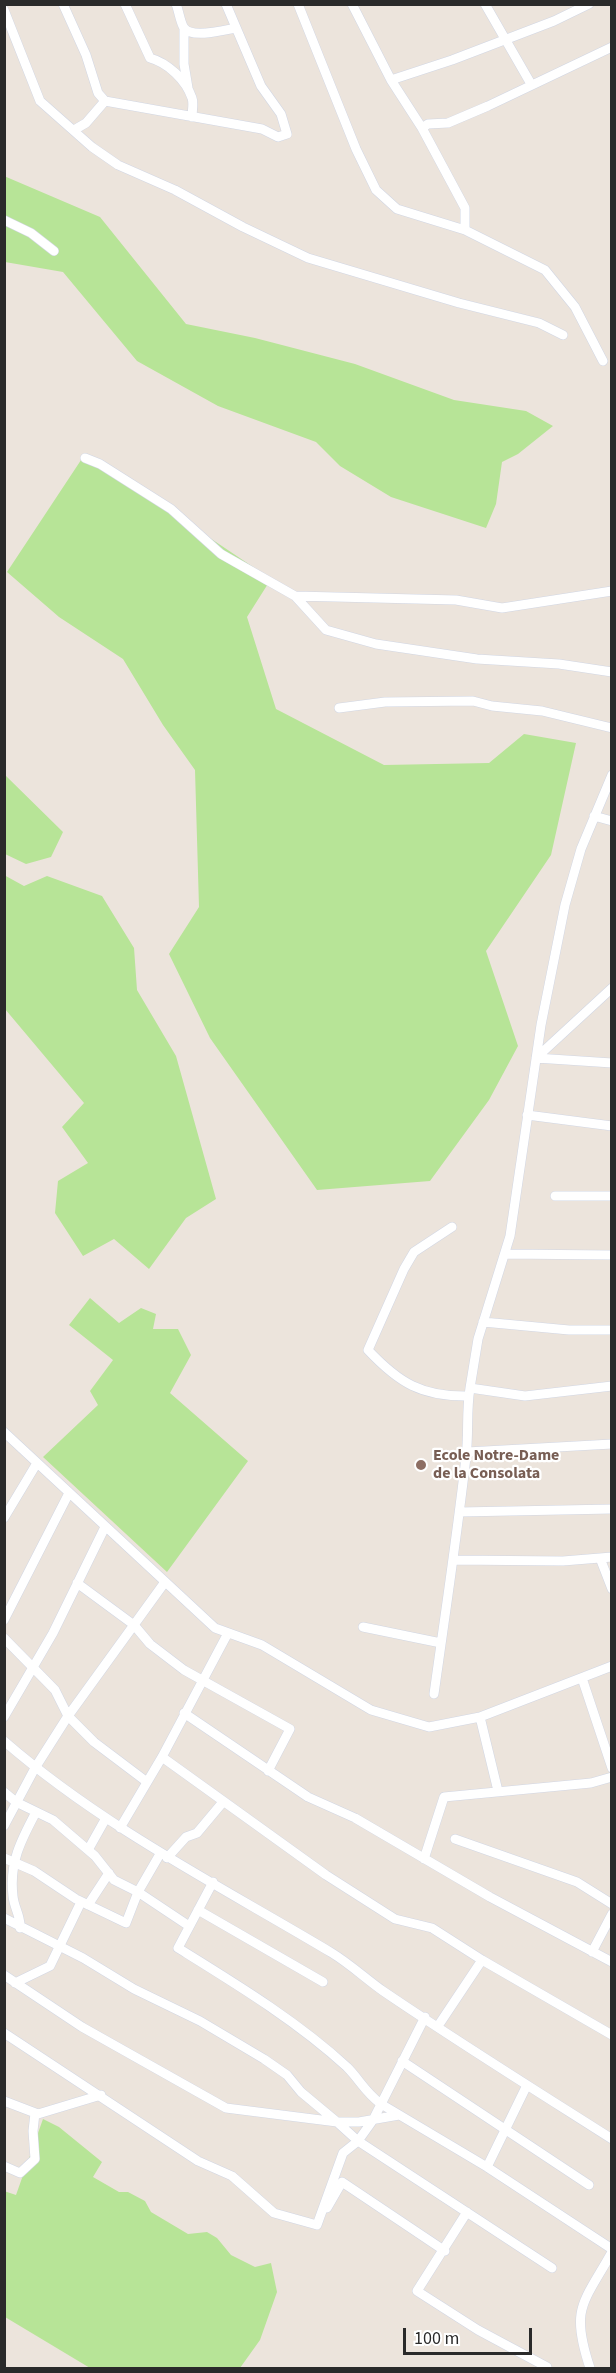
<!DOCTYPE html>
<style>
body{margin:0}
#map{position:relative;width:616px;height:2373px;overflow:hidden;background:#ece4dc;font-family:"Source Sans 3",sans-serif}
canvas{display:block}
.frame{position:absolute;inset:0;border:6px solid #2a2a2a;pointer-events:none}
.scale{position:absolute;left:403px;top:2328px;width:129px;height:27px;box-sizing:border-box;border:3px solid #2a2a2a;border-top:0;padding-left:8px;font-size:18px;line-height:21px;white-space:nowrap;color:#2a2a2a;-webkit-text-stroke:4px #fff;paint-order:stroke}
</style>
<div id="map">
<canvas width="616" height="2373"></canvas>
<div class="frame"></div>
<div class="scale">100 m</div>
</div>
<script>
const g = document.querySelector('canvas').getContext('2d');
g.lineJoin = 'round';
function fill(path, color) {
  g.fillStyle = color;
  g.fill(path, 'evenodd');
}
function trace(path, color, width, dash) {
  g.strokeStyle = color;
  g.lineWidth = width;
  g.lineCap = dash ? 'butt' : 'round';
  g.setLineDash(dash || []);
  g.stroke(path);
}
function label(font, color, halo, rows, align = 'center') {
  g.font = font + ' "Source Sans 3",sans-serif';
  g.lineWidth = 4.5;
  g.setLineDash([]);
  g.textBaseline = 'middle';
  g.strokeStyle = halo;
  g.fillStyle = color;
  for (const [text, x, y, turn = 0] of rows) {
    g.save();
    g.translate(x, y);
    g.rotate((+turn || 0) * Math.PI / 180);
    g.textAlign = isNaN(turn) ? turn : align;
    if (halo) g.strokeText(text, 0, 0);
    g.fillText(text, 0, 0);
    g.restore();
  }
}
const green = new Path2D(`
 M4,176L100,217L186,324L255,338L355,364L454,400L526,411L553,426L518,454L502,462L496,504L486,528L391,497L340,466L316,442L218,406L137,361L63,272L5,262Z
 M85,454L271,579L247,617L276,709L384,765L489,763L524,734L576,743L551,855L486,951L518,1046L489,1100L430,1181L317,1190L210,1038L169,954L199,907L195,770L163,725L123,659L59,617L7,572Z
 M4,774L63,832L51,857L26,864L5,854Z
 M4,875L24,886L47,876L102,896L134,948L137,990L176,1056L216,1199L186,1218L149,1269L114,1239L83,1256L55,1213L58,1181L88,1163L62,1127L84,1103L5,1009Z
 M90,1298L119,1323L141,1308L156,1314L153,1329H178L191,1355L170,1393L248,1461L167,1572L43,1457L98,1405L90,1391L113,1360L69,1325Z
 M43,2119L59,2127L102,2162L93,2177L119,2192H128L145,2201L151,2212L188,2234L207,2232L217,2238L231,2255L255,2267L271,2263L277,2292L260,2340L240,2368H90L5,2317L4,2191L16,2195Z`);
const minor = new Path2D(`
 M63,4L86,55L98,93L105,101L262,129L278,137L287,134L281,114L261,86L226,4
 M125,4L150,58C168,63 186,80 192,98C194,103 192,111 192,117
 M176,4C179,11 180,22 184,28C192,39 225,30 236,28
 M298,4L356,149L376,190L397,209L465,230L545,270L575,307L603,361
 M352,4L391,80L422,128L465,208V230
 M485,4L531,84
 M4,10L40,101L92,147L118,165L175,190L243,227L308,258L459,303L539,323L563,335
 M184,28V64L188,88
 M391,80L452,60L554,21L589,4
 M422,128L428,124L448,123L488,106L612,47
 M74,130L86,123L105,101
 M4,220L31,233L54,251
 M85,458L100,464L171,509L221,554L295,596L326,630L376,644L477,659L559,664L612,672
 M295,596L456,600L502,608L612,591
 M339,708L385,702L473,701L492,706L542,711L612,728
 M594,816L612,821
 M536,1058L612,988
 M536,1058L612,1063
 M527,1115L612,1126
 M555,1196H612
 M452,1227L414,1252L404,1269L368,1350C399,1383 422,1397 469,1396
 M505,1254L612,1255
 M483,1322L569,1330H612
 M470,1388L478,1339L510,1236L541,1025L565,905L581,849L612,775
 M4,1432L215,1628L262,1645L371,1710L429,1727L480,1717L612,1666
 M467,1452L612,1444
 M460,1512L612,1509
 M4,1518L37,1463
 M600,1558L612,1589
 M454,1560L563,1561L612,1557
 M77,1583L134,1625L150,1644L184,1670L290,1729L268,1771
 M4,1620L69,1493
 M363,1627L441,1643
 M4,1638L55,1690L68,1716L94,1742L147,1782
 M582,1678L612,1768
 M434,1694C445,1615 457,1536 466,1457C469,1434 466,1412 470,1388L525,1396L612,1386
 M184,1713L308,1797L355,1818L490,1897L612,1962
 M4,1717L53,1633L105,1527
 M480,1717L498,1791
 M4,1741C103,1827 220,1886 332,1953C350,1964 366,1979 383,1991C458,2042 535,2090 612,2139
 M162,1757L326,1875L395,1919L432,1928L482,1960L612,2035
 M4,1792L16,1802L53,1820L95,1856L114,1880L138,1892L189,1926
 M4,1826L35,1768L68,1716L165,1582
 M120,1828L162,1757L228,1633
 M455,1839L577,1882L612,1904
 M88,1850L106,1818
 M4,1858L34,1871L76,1899L126,1923L138,1892L160,1854
 M167,1858L186,1837L197,1833L223,1802
 M424,1859L444,1797L591,1783L612,1777
 M213,1882L178,1948C236,1984 297,2021 347,2067C360,2080 364,2091 381,2104L487,2167L612,2249
 M88,1905L109,1873
 M198,1910L323,1982
 M4,1918L83,1958L134,1989L200,2021L264,2059L287,2075L301,2092L337,2122H359L399,2115
 M20,1928C21,1916 14,1908 13,1896C9,1863 21,1840 36,1812
 M592,1952L612,1914
 M4,1975L82,2027L226,2108L337,2122L358,2141L552,2268
 M15,1983L50,1966L81,1902
 M438,2026L482,1960
 M4,2033L198,2161L232,2176L274,2213L317,2225
 M402,2061L589,2185
 M4,2101L38,2114L101,2095
 M4,2166L20,2173L35,2159L33,2131L35,2113
 M487,2167L527,2085
 M327,2208L342,2182L445,2251
 M467,2212L417,2291L478,2330L547,2367
 M317,2225L343,2153L358,2141L373,2120L425,2017
 M590,2368C570,2308 583,2304 612,2252`);
const markers = [
 [421,1465,6,"#8d6e63"]
];
const educationNames = [
 ["Ecole Notre-Dame",433,1456],
 ["de la Consolata",433,1474]
];
fill(green, '#b7e497');
trace(minor, '#d1d6e3', 10);
trace(minor, '#fff', 9);
for (const [x, y, r, color] of markers) {
  const dot = new Path2D();
  dot.arc(x, y, r, 0, 2 * Math.PI);
  g.fillStyle = color;
  g.fill(dot);
  trace(dot, '#fff', 2);
}
label('bold 16px', '#785e54', '#fff', educationNames, 'left');
</script>
